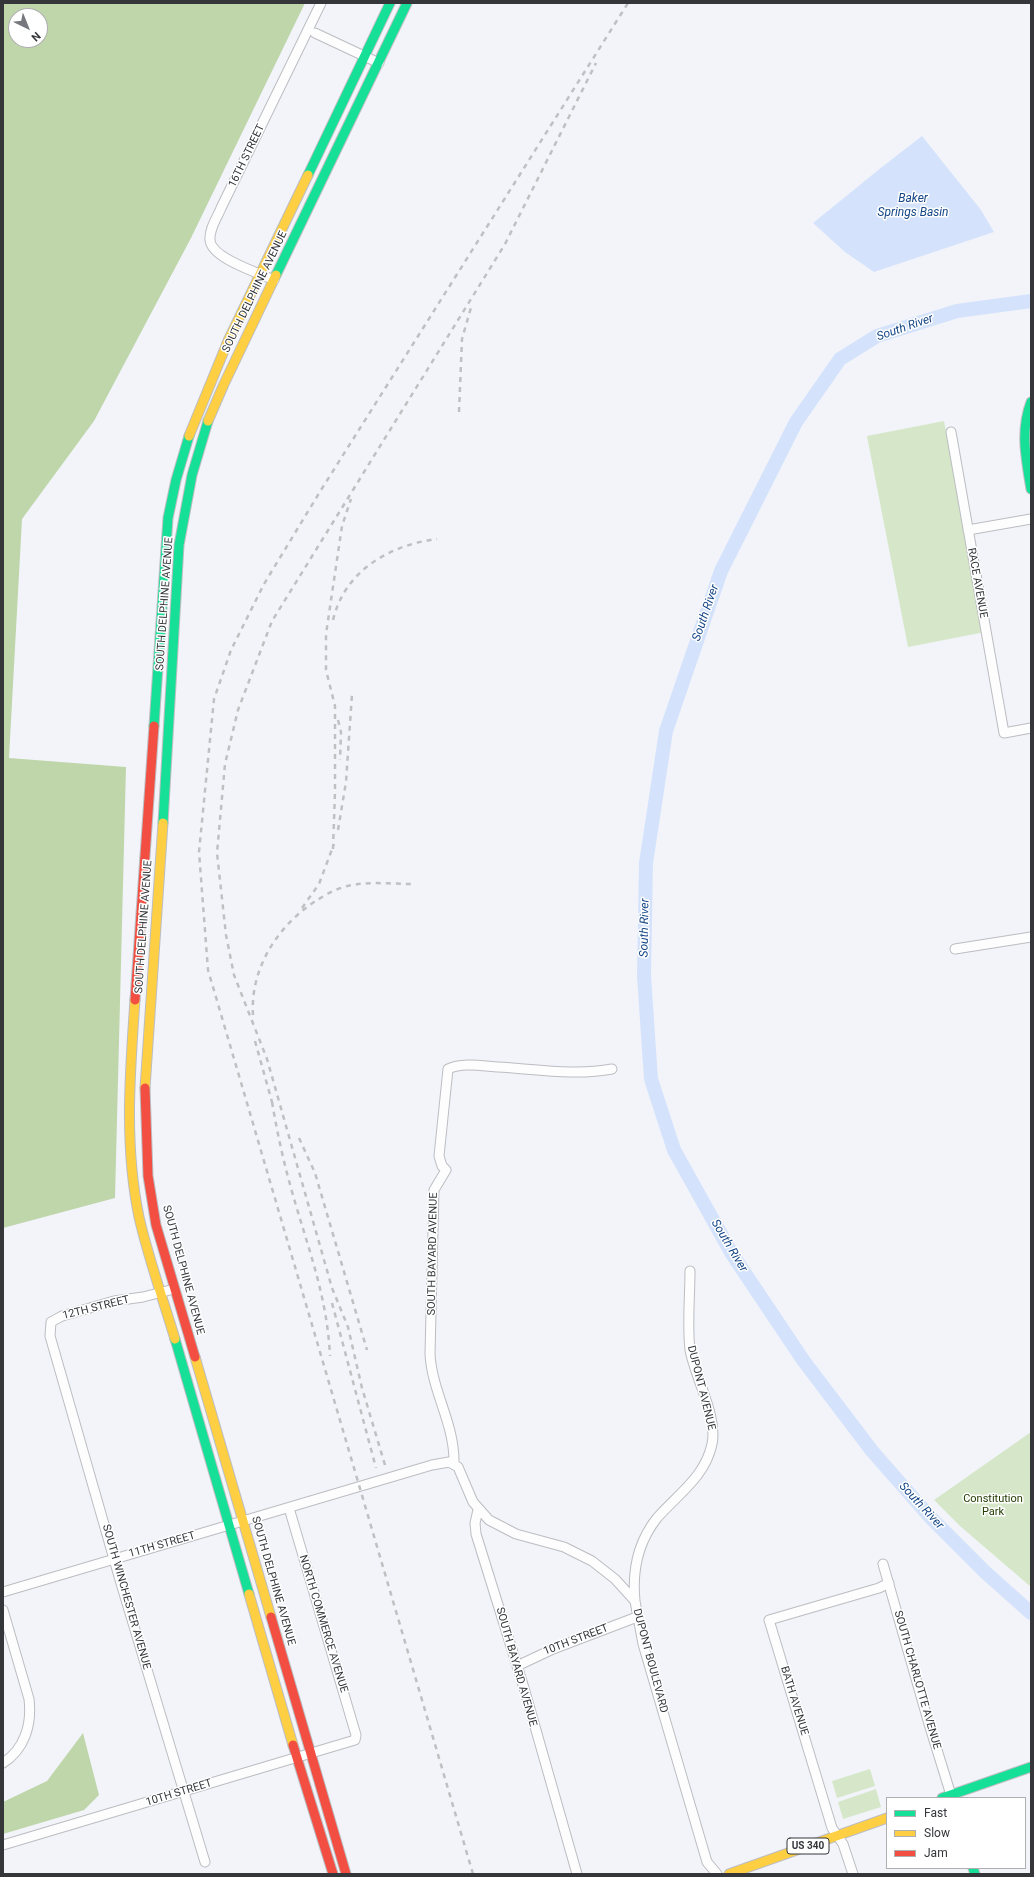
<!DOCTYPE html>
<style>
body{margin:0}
#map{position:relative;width:1034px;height:1877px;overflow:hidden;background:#f2f4fa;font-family:Roboto,sans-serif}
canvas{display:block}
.frame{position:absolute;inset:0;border:4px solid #34363a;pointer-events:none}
.legend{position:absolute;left:886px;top:1797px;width:140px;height:72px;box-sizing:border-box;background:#fff;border:1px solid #aeafb0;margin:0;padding:5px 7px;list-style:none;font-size:12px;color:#34363a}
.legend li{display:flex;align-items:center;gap:8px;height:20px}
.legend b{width:20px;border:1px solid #aeafb0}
.north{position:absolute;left:8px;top:8px;width:40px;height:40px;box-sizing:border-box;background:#fff;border:1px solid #aeafb0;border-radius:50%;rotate:137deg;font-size:11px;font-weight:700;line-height:16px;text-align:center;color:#34363a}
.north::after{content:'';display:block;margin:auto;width:14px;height:18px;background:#76787d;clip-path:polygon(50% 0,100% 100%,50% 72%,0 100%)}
</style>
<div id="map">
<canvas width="1034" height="1877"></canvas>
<div class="frame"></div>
<ul class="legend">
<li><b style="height:5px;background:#16e098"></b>Fast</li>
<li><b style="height:5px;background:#ffcf43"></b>Slow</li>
<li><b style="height:5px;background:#f24e42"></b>Jam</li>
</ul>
<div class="north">N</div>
</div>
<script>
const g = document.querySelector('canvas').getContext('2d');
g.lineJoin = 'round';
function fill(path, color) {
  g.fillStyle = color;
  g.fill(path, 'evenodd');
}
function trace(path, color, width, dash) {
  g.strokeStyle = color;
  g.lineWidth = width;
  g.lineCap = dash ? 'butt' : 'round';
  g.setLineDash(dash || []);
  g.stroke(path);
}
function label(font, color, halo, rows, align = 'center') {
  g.font = font + ' Roboto,sans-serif';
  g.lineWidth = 3;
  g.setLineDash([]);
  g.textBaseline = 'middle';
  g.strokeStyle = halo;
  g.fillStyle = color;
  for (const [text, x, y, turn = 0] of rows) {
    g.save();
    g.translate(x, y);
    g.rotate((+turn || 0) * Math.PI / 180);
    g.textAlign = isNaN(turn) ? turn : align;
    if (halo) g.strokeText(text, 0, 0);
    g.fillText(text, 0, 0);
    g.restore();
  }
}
const green = new Path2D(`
 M944,421L985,632L908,647L867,436Z
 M1031,1432V1587L960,1526L934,1500Z
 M870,1769L875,1786L837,1798L832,1781Z
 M876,1789L881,1807L843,1819L838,1802Z`);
const forest = new Path2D(`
 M3,3H305L191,238L94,421L22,519L9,758L126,767L115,1198L3,1228ZM16,16H40V40H16Z
 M83,1733L99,1795L84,1810L3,1834V1802L47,1781Z`);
const water = new Path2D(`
 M922,136L981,210L994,232L874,272L845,252L813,223L882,167Z`);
const river = new Path2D(`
 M1031,301L957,311L877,336L840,359L796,422L721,571L666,731L646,863L644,976L651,1079L674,1150L732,1254L803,1360L872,1451L930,1517L985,1572L1031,1613`);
const street = new Path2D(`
 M315,33L379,63
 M274,280C259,273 211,258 210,240C209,229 217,218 221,208L321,3
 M951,432L1004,733L1031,728
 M968,530L1031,519
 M955,949L1031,937
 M174,1289L143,1297L114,1301L62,1316L51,1322L50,1336L120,1580L205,1862
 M454,1464C455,1424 432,1392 430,1354L434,1190L446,1170L442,1166L439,1156L448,1069C462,1062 483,1066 498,1067C535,1069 575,1076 612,1069
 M478,1510L475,1523L476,1534L524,1688L577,1874
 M883,1564L929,1724L951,1795
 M3,1592L432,1465L449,1462L458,1467L473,1502L489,1520L516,1534L564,1547L592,1561L615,1579L635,1601L643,1644L707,1862L717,1874
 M635,1601C632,1571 638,1542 657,1518C678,1494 705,1477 712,1444C718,1416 695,1378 690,1350C687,1324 690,1296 690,1271
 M3,1610L29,1699C32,1724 25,1749 3,1763
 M517,1666L553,1649L637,1617
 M3,1845L355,1740L356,1735L289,1508
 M853,1874L843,1844L832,1828L769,1620L879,1588L889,1583`);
const fast = new Path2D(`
 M308,175L390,3
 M276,275L407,3
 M1031,402C1020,431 1026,459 1031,489
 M154,726L168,518L176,480L189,436
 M163,823L179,545L192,475L208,421
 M175,1339L249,1594
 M942,1798L1031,1767
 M973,1868L975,1874`);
const slow = new Path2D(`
 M208,421L224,384L276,275
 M189,436L228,341L308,175
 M135,1000C130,1072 124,1145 139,1217C148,1257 163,1299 175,1339
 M145,1088L163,823
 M195,1357L271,1617
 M249,1594L293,1745
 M729,1874L887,1818`);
const jam = new Path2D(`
 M135,1000L154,726
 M145,1088L148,1176L156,1225L195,1357
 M271,1617L346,1874
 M293,1745L333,1874`);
const rail = new Path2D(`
 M459,412L462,339L472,304
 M333,620C345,570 390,545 437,539
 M338,720L341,732L340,760
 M338,830L346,782L352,694
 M333,849L335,792V706L326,670V634L342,526L351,499
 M302,908L319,884L334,844
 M253,1015C250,969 277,927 314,902C321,898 329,892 338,889C361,880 388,884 413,884
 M255,1041L272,1102
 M272,1102C277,1131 283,1160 291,1188C307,1246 327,1294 330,1356
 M299,1138L315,1173L367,1350
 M332,1303L376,1468
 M385,1465L362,1388L348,1327L332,1288L267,1059L234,975L226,935L217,853L225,764L238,710L272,621L505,244L596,63
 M473,1874L208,970L199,852L214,699L231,650L264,584L321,490L628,3`);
const shields = [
 [808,1846,42]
];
const shieldNames = [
 ["US 340",808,1846]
];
const streetNames = [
 ["16TH STREET",247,156,-64],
 ["SOUTH DELPHINE AVENUE",255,292,-64],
 ["RACE AVENUE",977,583,80],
 ["SOUTH DELPHINE AVENUE",165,604,-86],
 ["SOUTH DELPHINE AVENUE",144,927,-86],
 ["SOUTH BAYARD AVENUE",433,1254,-89],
 ["SOUTH DELPHINE AVENUE",183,1270,75],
 ["12TH STREET",96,1308,-14],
 ["DUPONT AVENUE",701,1388,76],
 ["11TH STREET",162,1545,-16],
 ["SOUTH DELPHINE AVENUE",273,1581,74],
 ["SOUTH WINCHESTER AVENUE",126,1597,74],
 ["NORTH COMMERCE AVENUE",323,1624,73],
 ["10TH STREET",576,1640,-21],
 ["DUPONT BOULEVARD",650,1661,75],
 ["SOUTH BAYARD AVENUE",516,1667,74],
 ["SOUTH CHARLOTTE AVENUE",917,1680,74],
 ["BATH AVENUE",794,1701,73],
 ["10TH STREET",179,1793,-17]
];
const parkNames = [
 ["Constitution",993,1499],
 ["Park",993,1512]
];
const waterNames = [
 ["Baker",913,199],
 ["Springs Basin",913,213],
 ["South River",905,328,-19],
 ["South River",706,613,-71],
 ["South River",645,928,-89],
 ["South River",729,1246,59],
 ["South River",921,1506,47]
];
fill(green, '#d5e7c8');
fill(forest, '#bfd6ab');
fill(water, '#d4e3fb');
trace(river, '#d4e3fb', 14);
trace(street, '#bcbdc1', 11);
trace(fast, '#bcbdc1', 11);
trace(slow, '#bcbdc1', 11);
trace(jam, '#bcbdc1', 11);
trace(street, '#fdfdfe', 9);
trace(fast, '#16e098', 9);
trace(slow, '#ffcf43', 9);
trace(jam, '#f24e42', 9);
trace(rail, '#bfc0c1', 2.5, [5, 5]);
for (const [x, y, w] of shields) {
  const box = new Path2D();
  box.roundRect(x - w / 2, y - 8, w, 16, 3);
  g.fillStyle = '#fff';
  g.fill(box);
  trace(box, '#34363a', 1);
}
label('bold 10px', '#34363a', null, shieldNames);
label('11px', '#34363a', '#fff', streetNames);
label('11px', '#233c00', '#fff', parkNames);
label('italic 12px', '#144686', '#fff', waterNames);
</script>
